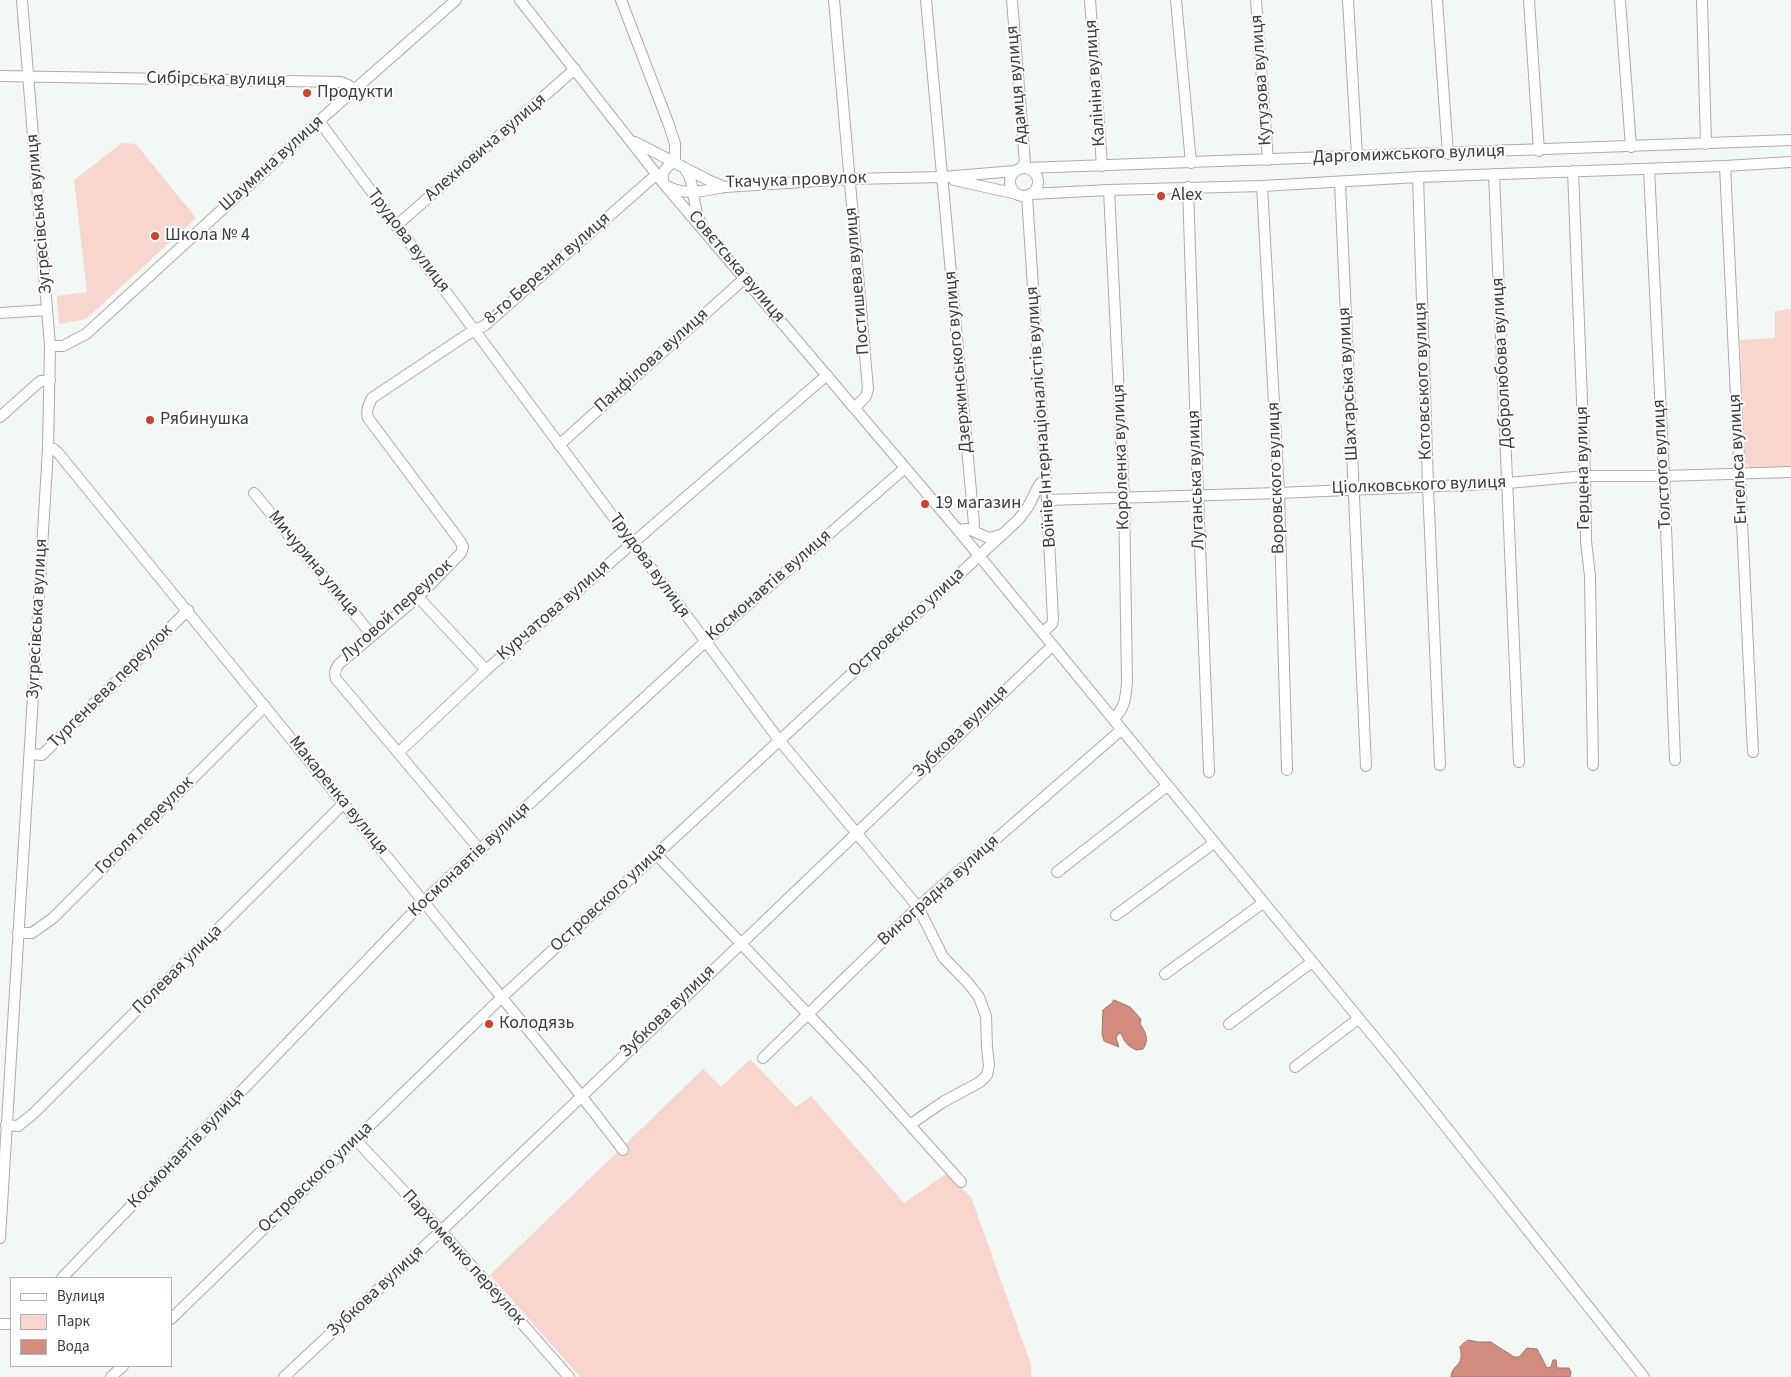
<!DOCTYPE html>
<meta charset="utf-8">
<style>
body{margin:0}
#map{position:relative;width:1791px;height:1377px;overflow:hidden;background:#f2f8f3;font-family:"Source Sans 3",sans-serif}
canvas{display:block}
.legend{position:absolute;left:10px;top:1277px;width:162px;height:90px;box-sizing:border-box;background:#fff;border:1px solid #b0b1b1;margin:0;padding:6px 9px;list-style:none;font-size:15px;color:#3a3d3b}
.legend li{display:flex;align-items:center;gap:10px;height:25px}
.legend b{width:25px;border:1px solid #b0b1b1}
</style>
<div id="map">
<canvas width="1791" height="1377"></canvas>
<ul class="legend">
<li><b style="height:6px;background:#fff"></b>Вулиця</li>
<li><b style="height:14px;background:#f8d5cd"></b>Парк</li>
<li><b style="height:14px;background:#d28b7d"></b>Вода</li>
</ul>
</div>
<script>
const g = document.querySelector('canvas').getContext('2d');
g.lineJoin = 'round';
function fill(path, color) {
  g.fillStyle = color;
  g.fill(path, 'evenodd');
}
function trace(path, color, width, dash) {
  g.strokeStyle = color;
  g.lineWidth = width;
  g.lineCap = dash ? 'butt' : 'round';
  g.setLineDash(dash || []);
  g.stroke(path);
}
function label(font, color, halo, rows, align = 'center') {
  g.font = font + ' "Source Sans 3",sans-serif';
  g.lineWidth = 4;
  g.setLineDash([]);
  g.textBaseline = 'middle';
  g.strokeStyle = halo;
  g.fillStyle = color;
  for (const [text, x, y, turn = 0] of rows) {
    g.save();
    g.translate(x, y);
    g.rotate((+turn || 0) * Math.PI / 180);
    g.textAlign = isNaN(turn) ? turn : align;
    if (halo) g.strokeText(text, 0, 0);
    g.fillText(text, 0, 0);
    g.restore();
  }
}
const green = new Path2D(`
 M122,143L136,144L196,218L86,319L59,324L57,296L87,292L74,180Z
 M1791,309V467L1751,469L1745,462L1740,340L1775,338V311Z
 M750,1059L796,1107L811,1096L904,1203L946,1174L971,1197L1031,1365V1377H580L490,1275L703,1069L721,1087Z`);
const water = new Path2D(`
 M1114,1000L1130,1007L1141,1019L1140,1023C1145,1033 1150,1038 1143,1049L1136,1050C1128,1046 1124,1042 1121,1033L1118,1034L1116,1038L1119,1047L1104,1041L1102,1034L1103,1010L1112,1003Z
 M1468,1340L1478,1342H1491C1499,1348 1506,1351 1514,1357H1519L1527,1348L1537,1349L1547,1368L1551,1367L1553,1360H1556L1557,1368H1569L1571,1372L1570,1377H1451C1452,1363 1465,1368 1460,1347Z`);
const minor = new Path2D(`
 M520,0L664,184L958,530L1393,1060L1644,1377
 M621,0L669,125L675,144V158C669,170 659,167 664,184C682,197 704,191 724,187
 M834,0L868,389L866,396L855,408
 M926,0L974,524L973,531L966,529L958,530
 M1012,0L1025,163L1020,169
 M1090,0L1102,166
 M1176,0L1191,163
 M1256,0L1268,160
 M1348,0L1357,156
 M1437,0L1448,154
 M1529,0L1539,151
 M1620,0L1631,147
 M1702,0L1706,144
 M0,76L341,82L348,85L354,89
 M319,121L779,740L918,907L943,957L968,983L979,997L986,1016L987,1047L989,1066L987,1075L980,1082L943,1102L911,1124
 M635,142L708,180L725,187L849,179L943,177L1015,171
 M1725,166L1753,752
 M1027,168L1791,140
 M1010 182a14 14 0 1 1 28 0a14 14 0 1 1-28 0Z
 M685,169C696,184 692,205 700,222
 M1649,169L1664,476L1675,760
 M1573,171L1585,476L1586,541L1590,576L1593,765
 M1494,174L1519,762
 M1418,177L1428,486L1440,765
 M954,180L1017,194
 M1340,182L1366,766
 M1262,186L1279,493L1287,770
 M1188,187L1198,495L1209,772
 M1109,190L1124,497L1127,681C1126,697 1125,709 1113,719
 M1030,194L1109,190L1262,186L1418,177L1725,166L1791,162
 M1027,196L1047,500L1053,619L1052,624L1042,633
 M396,226L575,69
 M0,313L47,310
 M50,346H63L86,334L319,121L456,0
 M0,417L38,383L41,381L50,380
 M559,445L745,278
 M48,449H54L59,454C181,602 301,752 423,901C490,984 559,1065 623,1150
 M254,493L372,635
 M1047,500L1279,493L1508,483L1585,476H1664L1791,472
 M973,531L989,538L1000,535
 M418,597L486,670
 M398,753L486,670L827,375
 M30,754L42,755L188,610
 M480,850L336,679C334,673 335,669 339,664L418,597L461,553L463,547L460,541L368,418C366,411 368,406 372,398L474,330L484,326L657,174
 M657,855L861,1070L961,1182
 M1057,872L1167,786
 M1116,915L1214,843
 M18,933H32L53,918L265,706
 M1165,974L1263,903
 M1229,1024L1312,962
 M763,1058L918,907L1121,730
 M1295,1067L1358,1019
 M6,1125L18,1126L33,1114L344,803
 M356,1140L441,1231L569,1377
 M0,1238L48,449L50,346L22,0
 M62,1278L423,902L705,642L905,468
 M171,1319L502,997L1018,520L1028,507L1039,485L1046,478
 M0,1324H11
 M111,1377L123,1366
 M284,1377L441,1231L1052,646`);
const markers = [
 [307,93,5,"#cf432d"],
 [1161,196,5,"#cf432d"],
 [155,236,5,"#cf432d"],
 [150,420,5,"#cf432d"],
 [925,504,5,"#cf432d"],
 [489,1024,5,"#cf432d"]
];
const streetNames = [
 ["Сибірська вулиця",216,80,1],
 ["Кутузова вулиця",1262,80,-94],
 ["Калініна вулиця",1096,83,-94],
 ["Адамця вулиця",1018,85,-95],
 ["Алехновича вулиця",486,148,-41],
 ["Даргомижського вулиця",1409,155,-2],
 ["Шаумяна вулиця",272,164,-42],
 ["Ткачука провулок",796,181,-2],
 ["Зугресівська вулиця",40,214,-95],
 ["Трудова вулиця",408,241,53],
 ["Совєтська вулиця",736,267,50],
 ["8-го Березня вулиця",548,269,-41],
 ["Постишева вулиця",858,281,-95],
 ["Панфілова вулиця",652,361,-42],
 ["Дзержинського вулиця",959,362,-95],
 ["Добролюбова вулиця",1503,363,-93],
 ["Котовського вулиця",1424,381,-92],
 ["Шахтарська вулиця",1349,384,-93],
 ["Воїнів-Інтернаціоналістів вулиця",1042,417,-94],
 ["Короленка вулиця",1122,457,-92],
 ["Енгельса вулиця",1739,459,-93],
 ["Толстого вулиця",1663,464,-93],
 ["Герцена вулиця",1584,468,-91],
 ["Воровского вулиця",1277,478,-92],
 ["Луганська вулиця",1197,480,-92],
 ["Ціолковського вулиця",1419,486,-2],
 ["Мичурина улица",313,564,50],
 ["Трудова вулиця",649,566,54],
 ["Космонавтів вулиця",769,586,-41],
 ["Луговой переулок",397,611,-42],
 ["Курчатова вулиця",554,611,-41],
 ["Зугресівська вулиця",38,619,-87],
 ["Островского улица",907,623,-43],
 ["Тургеньева переулок",111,687,-45],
 ["Зубкова вулиця",961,732,-44],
 ["Макаренка вулиця",338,796,51],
 ["Гоголя переулок",145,826,-45],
 ["Космонавтів вулиця",470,860,-43],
 ["Виноградна вулиця",939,891,-42],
 ["Островского улица",609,898,-43],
 ["Полевая улица",178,970,-45],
 ["Зубкова вулиця",668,1012,-44],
 ["Космонавтів вулиця",187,1149,-46],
 ["Островского улица",316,1178,-44],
 ["Пархоменко переулок",463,1258,48],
 ["Зубкова вулиця",376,1292,-43]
];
const poiNames = [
 ["Продукти",317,93],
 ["Alex",1171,196],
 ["Школа № 4",165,236],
 ["Рябинушка",160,420],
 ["19 магазин",935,504],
 ["Колодязь",499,1024]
];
fill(green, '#f8d5cd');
fill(water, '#d28b7d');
trace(water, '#a47469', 1);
trace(minor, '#a8aeaa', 12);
trace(minor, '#fff', 10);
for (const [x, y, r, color] of markers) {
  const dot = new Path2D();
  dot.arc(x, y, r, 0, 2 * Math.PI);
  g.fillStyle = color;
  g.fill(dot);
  trace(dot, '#fff', 2);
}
label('18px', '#3a3d3b', '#fff', streetNames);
label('18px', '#3a3d3b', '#fff', poiNames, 'left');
</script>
